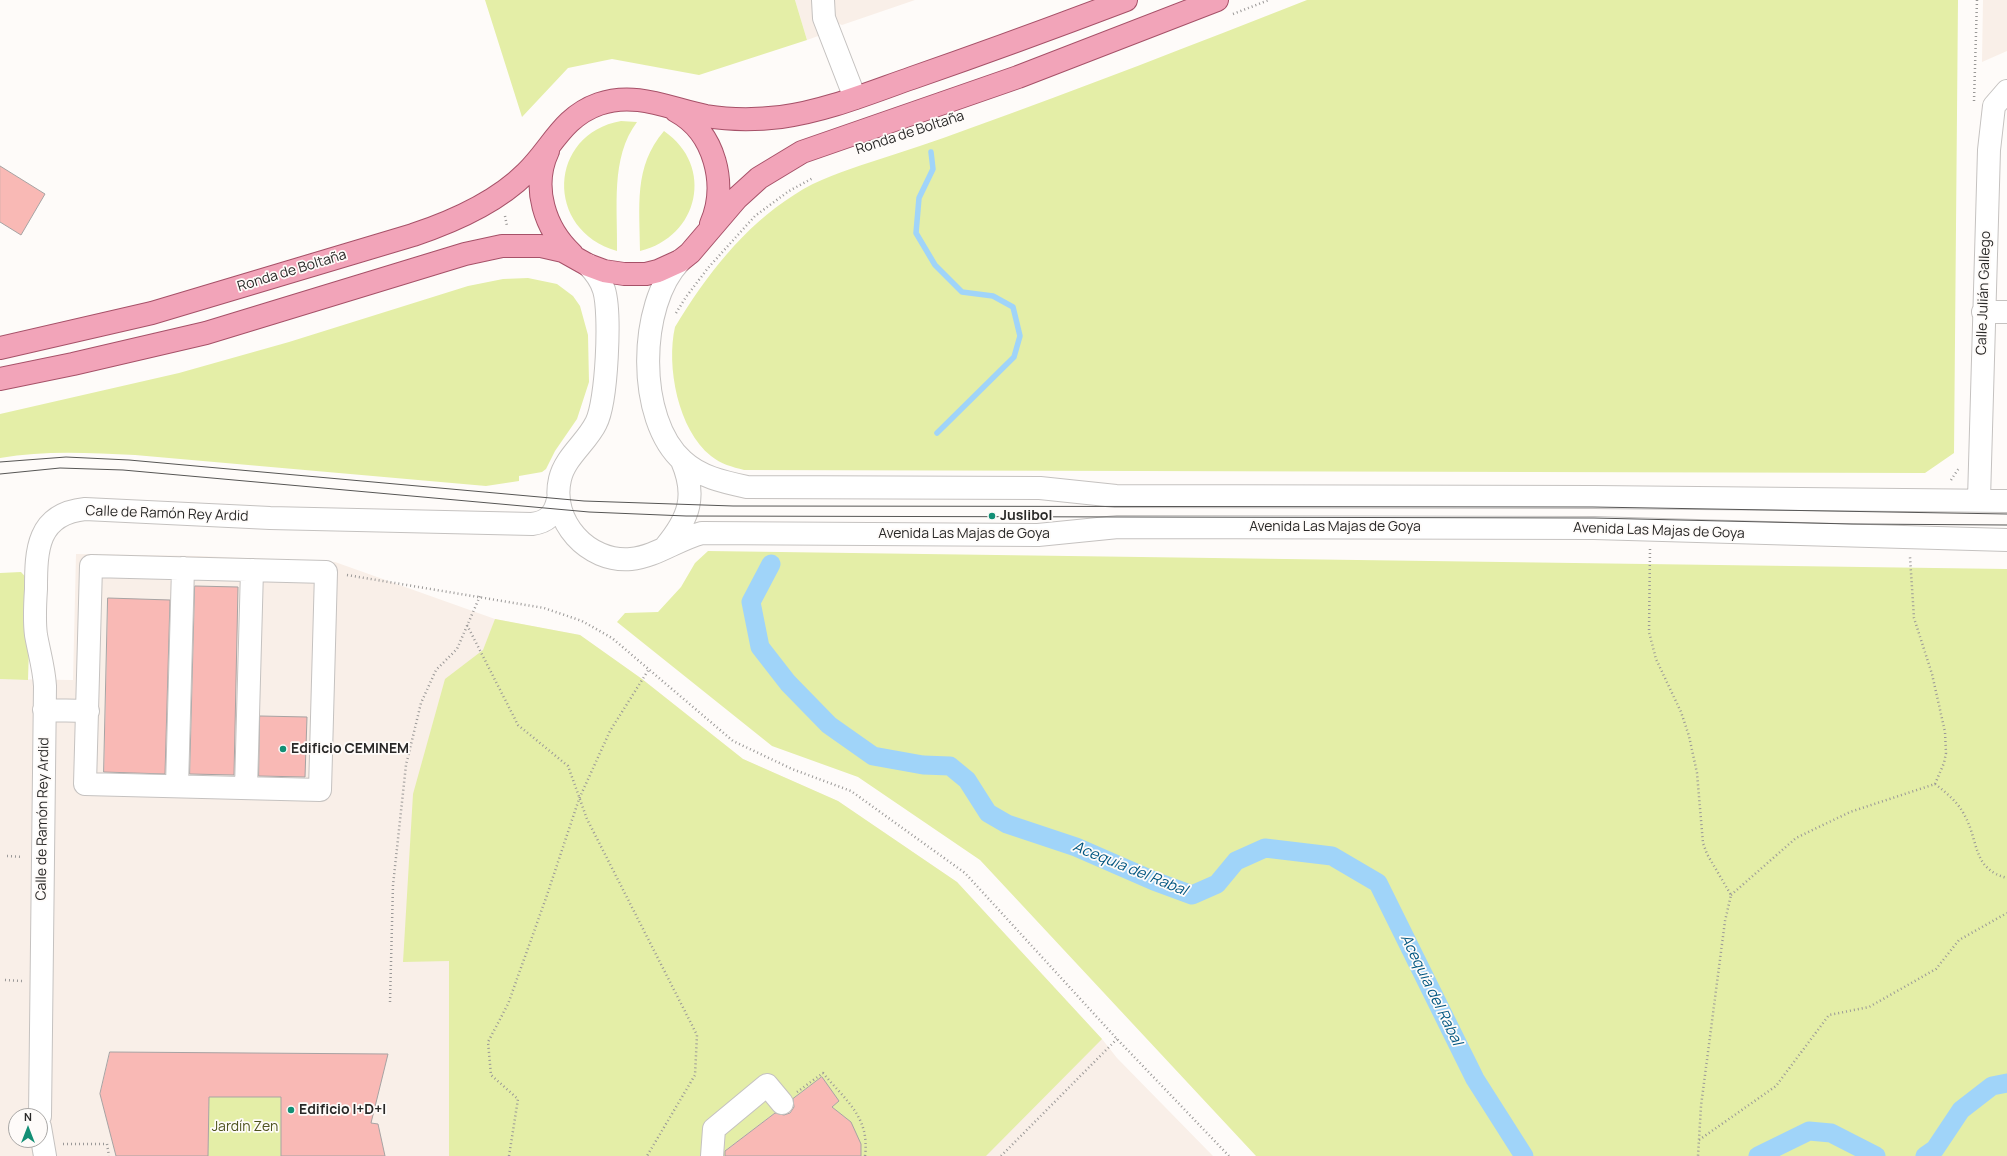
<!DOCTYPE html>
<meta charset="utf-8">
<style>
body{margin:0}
#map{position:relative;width:2007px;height:1156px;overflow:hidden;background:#fefbf9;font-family:Manrope,sans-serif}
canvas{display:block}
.north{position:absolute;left:8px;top:1108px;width:40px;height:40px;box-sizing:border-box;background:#fefbf9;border:1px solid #a9a7a5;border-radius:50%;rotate:0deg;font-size:11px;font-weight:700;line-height:16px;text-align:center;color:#292827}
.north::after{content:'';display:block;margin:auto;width:14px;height:18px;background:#138f75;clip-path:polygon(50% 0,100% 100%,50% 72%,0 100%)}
</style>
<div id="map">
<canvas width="2007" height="1156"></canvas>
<div class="north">N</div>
</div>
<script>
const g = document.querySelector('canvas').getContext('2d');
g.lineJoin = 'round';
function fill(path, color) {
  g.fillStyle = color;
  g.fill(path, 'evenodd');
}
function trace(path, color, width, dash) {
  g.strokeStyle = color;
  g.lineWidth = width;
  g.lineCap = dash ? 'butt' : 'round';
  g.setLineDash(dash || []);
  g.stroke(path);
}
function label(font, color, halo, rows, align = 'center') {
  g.font = font + ' Manrope,sans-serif';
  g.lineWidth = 3.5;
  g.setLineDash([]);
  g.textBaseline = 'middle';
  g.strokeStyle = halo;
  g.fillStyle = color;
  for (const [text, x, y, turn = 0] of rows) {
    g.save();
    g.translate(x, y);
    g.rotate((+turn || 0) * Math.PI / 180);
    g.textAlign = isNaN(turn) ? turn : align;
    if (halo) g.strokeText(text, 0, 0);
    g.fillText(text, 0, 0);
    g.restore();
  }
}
const built = new Path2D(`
 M795,0H915L842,25L833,21L821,35L807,40Z
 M1983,0H2007V51L1982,62Z
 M76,554L200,556L335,562L495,619L580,635L642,679L743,759L838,801L957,882L1102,1039L1117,1058L1213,1156H0V679L73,680ZM16,1116H40V1140H16Z`);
const green = new Path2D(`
 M485,0H795L807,40L699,75L612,59L568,68L522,117Z
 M1307,0H1958L1954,453L1925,473L744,470C732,467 721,464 711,456C678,430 666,366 675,327C706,276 743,227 794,195C818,179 844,171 871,162C904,151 936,141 968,129C1082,88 1195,44 1307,0Z
 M621,121L637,122C610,158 618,208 617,251C544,230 548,134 621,121Z
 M664,131C715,166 699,237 640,251C640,207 633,167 664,131Z
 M528,278L557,284L573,296L580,306L588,335L589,382L577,419L555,451L546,469L542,472L519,476V481L486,486L135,455C90,453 45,450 0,458V414L179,373L289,342L468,286L503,279Z
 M708,551L2007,569V1156H1256L980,860L858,777L772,746L617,622L625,613L658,612L681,587L695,563Z
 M21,572L31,583L28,680L0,679V573Z
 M495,619L580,635L642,679L743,759L838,801L957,882L1102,1039L986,1156H861L851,1122L832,1107L839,1101L822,1077L727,1149L731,1156H449V961L403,962L413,794L445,679L483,650Z
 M209,1097H281V1156H208Z`);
const stream = new Path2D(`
 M931,152L933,169L919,198L916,233L935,265L962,292L993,296L1013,307L1020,336L1014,357L937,433`);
const canal = new Path2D(`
 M771,564L751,602L760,647L788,683L829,725L873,756L923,765L950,766L967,780L988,813L1007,824L1076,847L1154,881L1192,895L1217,884L1236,861L1265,848L1332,856L1378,883L1475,1079L1524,1156
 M1758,1156L1809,1131L1831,1133L1876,1156
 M1925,1156L1935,1149L1961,1110L1992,1086L2007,1083`);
const building = new Path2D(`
 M0,166L45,194L21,235L0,222Z
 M195,586L238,587L234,775L190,774Z
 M108,598L170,600L165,774L104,772Z
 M260,716L307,717L305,777L259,776Z
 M110,1052L388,1054L371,1123L378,1124L385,1156H281V1097H209L208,1156H116L100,1094Z
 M822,1077L839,1101L832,1107L851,1122L861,1144V1156H725V1151L775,1113L784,1115L790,1113L794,1107L793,1099Z`);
const path = new Path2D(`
 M1233,14L1269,0
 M1974,101L1977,0
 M505,216L507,226
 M676,313L686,297L708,268L755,216L789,191L813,178
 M1951,480L1959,468
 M1650,549L1649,632L1656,659L1681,712L1689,736L1697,773L1703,843L1707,854L1731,895L1725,921L1701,1106L1698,1156
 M347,575L544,608L582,621L612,638L733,741L792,769L851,791L965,873L1117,1039L1229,1156
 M467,625L518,725L568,766L587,819L697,1035L695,1075L647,1156
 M1935,784C1948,794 1959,803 1966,818C1979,844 1973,869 2007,878
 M7,856L23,857
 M1731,895L1796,838L1850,812L1935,784L1944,763L1946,753L1945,732L1932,674L1914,618L1910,557
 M5,980L22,981
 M390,1002L393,885L406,765L421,703L436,670L457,649L480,596
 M797,1092L823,1073C846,1101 870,1117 865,1156
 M1699,1140L1776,1086L1829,1015L1869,1007L1936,969L1959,940L2007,913
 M63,1144H107L109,1156
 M509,1156L518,1099L491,1075L488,1042L508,1004L546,898L579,799L610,731L649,669
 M1001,1156L1117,1039`);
const minor = new Path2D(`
 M823,0L824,18L855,98
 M680,261C638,304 636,420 683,461C700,477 724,482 747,487L1040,488L1116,496L1594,497L2007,501
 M588,265C596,273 601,280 604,290C611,313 607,402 596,423C587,442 565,457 560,479C550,521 588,563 631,559C655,557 678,539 702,533L1038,535L1118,527L1594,528L2007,540
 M1983,312H2007
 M1979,499L1989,150L1994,106L2007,91
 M666,546C689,518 697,496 682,461
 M91,566L326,572L320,790L85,784Z
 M44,710L88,711
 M177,786L183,568
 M246,788L252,570
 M40,1116L45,686C44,668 39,652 36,635C34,620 35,604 36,589C36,550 37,514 85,509L270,518L532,524C548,522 555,514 558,499
 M40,1127L45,1156
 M712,1156L714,1129L767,1085L782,1103`);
const major = new Path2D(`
 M676,111C715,132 728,185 711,224
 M548,151C531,187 545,229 572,254
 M0,348L152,313L413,235C452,222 497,202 526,173C552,148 562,117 599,104C636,91 670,109 706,116C730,120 756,120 781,117C826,111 869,93 912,78C984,53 1055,27 1126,0
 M0,379L73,364L206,333L465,254L502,246H541L563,251L588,265L604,271L624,274H646L658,271L680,261L690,253L737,198L759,178L802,152L1018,77L1217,0`);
const tram = new Path2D(`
 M0,462L66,457L129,460L584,501L733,506L1593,507L2007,514
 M0,474L60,468L123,470L589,512L686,516L1594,518L1852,524L2007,525`);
const markers = [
 [992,516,4,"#138f75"],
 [283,749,4,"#138f75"],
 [291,1110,4,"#138f75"]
];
const streetNames = [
 ["Ronda de Boltaña",910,133,-18],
 ["Ronda de Boltaña",292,271,-17],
 ["Calle Julián Gallego",1984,293,-88],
 ["Calle de Ramón Rey Ardid",167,514,2],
 ["Avenida Las Majas de Goya",1335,527],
 ["Avenida Las Majas de Goya",1659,531,2],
 ["Avenida Las Majas de Goya",964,534],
 ["Calle de Ramón Rey Ardid",43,819,-89]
];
const poiNames = [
 ["Juslibol",1000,516],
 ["Edificio CEMINEM",291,749],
 ["Edificio I+D+I",299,1110]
];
const parkNames = [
 ["Jardín Zen",245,1127]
];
const waterNames = [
 ["Acequia del Rabal",1130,869,22],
 ["Acequia del Rabal",1431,990,64]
];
fill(built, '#f9efe8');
fill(green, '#e4eea7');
trace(stream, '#a0d4f9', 5.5);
trace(canal, '#a0d4f9', 19);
fill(building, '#f9b9b5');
trace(building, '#a7a3a3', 1);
trace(minor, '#c5c2c0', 24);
trace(major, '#a65168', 24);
trace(path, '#9a9897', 2.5, [1, 3]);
trace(minor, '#fff', 22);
trace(major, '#f2a4b9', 22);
trace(tram, '#565554', 1);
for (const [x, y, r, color] of markers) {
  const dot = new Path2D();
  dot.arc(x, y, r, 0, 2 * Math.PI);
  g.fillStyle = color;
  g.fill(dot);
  trace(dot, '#fefbf9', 1.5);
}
label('14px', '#292827', '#fefbf9', streetNames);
label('bold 14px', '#292827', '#fefbf9', poiNames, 'left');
label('14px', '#4e531f', '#fefbf9', parkNames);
label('italic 15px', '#005681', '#fefbf9', waterNames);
</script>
